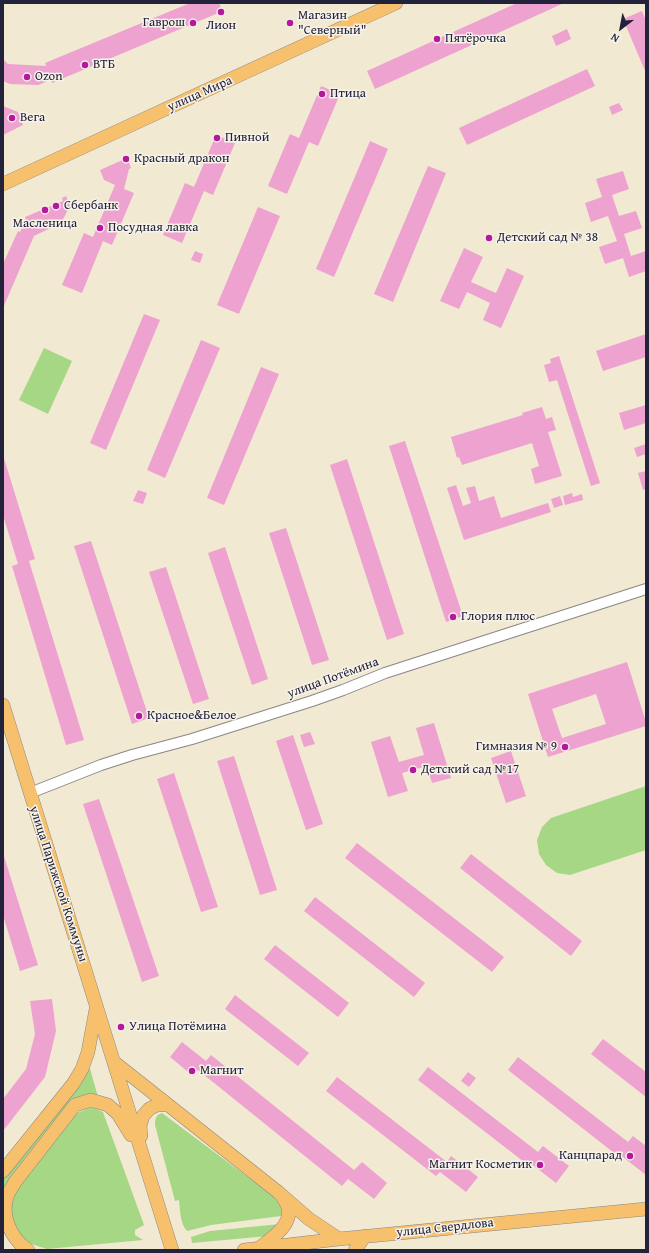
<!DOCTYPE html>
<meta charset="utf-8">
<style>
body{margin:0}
#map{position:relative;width:649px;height:1253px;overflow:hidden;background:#f1e9d2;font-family:"Gentium Book Plus",serif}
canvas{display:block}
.frame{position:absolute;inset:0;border:4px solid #22223b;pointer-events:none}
.north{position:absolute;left:601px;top:8px;width:40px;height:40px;-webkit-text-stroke:3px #f7f3e8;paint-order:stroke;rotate:212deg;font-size:11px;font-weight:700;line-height:16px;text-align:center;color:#22223b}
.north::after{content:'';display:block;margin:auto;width:14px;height:18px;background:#22223b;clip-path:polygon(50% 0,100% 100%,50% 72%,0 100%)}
</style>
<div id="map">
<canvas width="649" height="1253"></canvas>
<div class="frame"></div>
<div class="north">N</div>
</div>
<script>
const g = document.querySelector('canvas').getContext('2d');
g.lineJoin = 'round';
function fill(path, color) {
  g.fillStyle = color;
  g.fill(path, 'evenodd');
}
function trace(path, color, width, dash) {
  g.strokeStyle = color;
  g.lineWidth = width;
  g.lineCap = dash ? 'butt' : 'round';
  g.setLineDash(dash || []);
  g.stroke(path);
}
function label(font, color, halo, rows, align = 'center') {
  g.font = font + ' "Gentium Book Plus",serif';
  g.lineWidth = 3;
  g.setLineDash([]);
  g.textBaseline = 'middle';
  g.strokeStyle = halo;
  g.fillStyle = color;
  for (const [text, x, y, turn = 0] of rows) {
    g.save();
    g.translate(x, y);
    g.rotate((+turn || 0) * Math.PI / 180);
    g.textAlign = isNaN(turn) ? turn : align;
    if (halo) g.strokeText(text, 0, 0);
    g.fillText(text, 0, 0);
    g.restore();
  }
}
const green = new Path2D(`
 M44,348L72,361L48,414L19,400Z
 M646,786V850L570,875L557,873L546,865L539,854L537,840L542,827L551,818Z
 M89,1065L98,1097H84L3,1197V1177L78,1087Z
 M89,1108H94L103,1112L144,1225L135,1230V1235L143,1240L47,1249L22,1241L15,1233L10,1209L12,1199L18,1187L77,1113Z
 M162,1113L273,1196C279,1203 284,1207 281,1216L211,1225L187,1231C180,1224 180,1209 179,1200L175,1201L155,1125C155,1118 156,1115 162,1113Z
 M280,1224L268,1236L192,1243L191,1237L210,1231Z`);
const building = new Path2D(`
 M190,3H219L223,11L52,83L51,80L38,85L10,84L3,81V59L8,64L46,66L45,63Z
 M517,3H564L375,89L367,71Z
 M642,11L646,21V73L623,19Z
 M567,29L571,39L556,46L552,36Z
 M587,69L595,86L467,145L459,128Z
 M321,86L340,94L318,146L309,142L287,194L268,186L290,134L299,138Z
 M619,103L623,110L612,115L609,107Z
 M3,106L18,112L23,125L3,135Z
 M216,135L235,143L213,195L204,191L182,243L163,235L185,183L194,187Z
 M370,141L388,149L334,277L316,269Z
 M127,158L131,168L129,169L124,189L134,193L112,245L103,241L82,293L62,285L84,233L93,237L115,185L104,180L100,170Z
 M428,166L446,173L393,302L374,294Z
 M623,171L629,189L612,195L619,216L636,211L642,228L624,234L631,256L646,251V271L629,277L623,258L605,264L599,247L617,241L608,216L591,222L585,203L602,197L596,179Z
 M66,196L70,206L61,223L34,236L3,308V264L18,231L20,232L26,220L25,217L63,201L62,198Z
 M258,207L280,216L239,314L217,305Z
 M464,248L483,257L471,282L496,293L507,268L524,276L501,328L483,320L490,303L467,292L459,309L440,301Z
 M195,251L203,254L200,263L191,260Z
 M144,314L160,320L106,450L90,443Z
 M646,334V357L603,371L596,351Z
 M201,340L220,348L165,478L147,470Z
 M559,356L600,483L591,486L557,380L549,382L544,365L551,363L550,359Z
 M261,367L279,374L224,505L207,498Z
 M646,405V423L624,430L619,413Z
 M542,407L546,419L552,417L556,430L548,432L562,476L535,484L531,469L539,466L532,443L462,465L459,457L457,458L451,437L523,415L522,413Z
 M405,441L463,616L446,622L389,446Z
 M646,444V454L637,457L634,448Z
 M3,455L35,559L29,561L84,740L66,745L12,566L18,564L3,515Z
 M347,459L404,634L387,640L330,465Z
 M646,471V489L643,490L638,473Z
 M456,485L463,506L471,503L466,488L475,486L479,501L494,496L501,518L548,503L551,512L464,540L447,488Z
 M138,490L147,493L143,504L133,501Z
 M572,493L573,497L582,494L583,500L565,505L563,496Z
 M560,496L563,505L554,508L551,499Z
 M286,528L329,660L312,665L269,533Z
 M91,541L149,718L132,724L74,546Z
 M225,547L268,679L252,685L208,553Z
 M166,567L209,699L193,704L149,572Z
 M627,662L646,722V726L548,757L528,694ZM596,694L606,724L562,738L552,709Z
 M434,723L451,778L432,783L427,766L402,773L408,791L388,797L371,742L390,736L399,762L424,755L416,728Z
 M310,732L315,744L304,747L300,735Z
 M293,735L323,824L306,830L276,741Z
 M511,751L526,796L506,803L491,758Z
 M234,756L277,890L260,895L217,761Z
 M174,773L218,907L201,912L157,779Z
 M99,799L159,976L142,982L83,804Z
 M357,843L504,957L492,972L345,858Z
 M3,853L38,965L20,971L3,915Z
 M471,854L582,941L571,956L460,868Z
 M315,897L425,983L414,997L304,911Z
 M275,945L349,1003L338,1017L264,959Z
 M235,995L309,1053L298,1066L225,1009Z
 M52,999L56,1031L45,1077L3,1131V1099L26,1069L35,1034L30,1001Z
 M603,1039L646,1072V1097L591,1054Z
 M182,1042L206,1061L211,1055L354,1170L362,1162L387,1183L374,1199L348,1179L342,1186L198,1070L193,1076L170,1057Z
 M518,1057L628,1142L633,1136L646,1146V1175L619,1154L618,1156L508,1070Z
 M428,1067L538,1152L543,1146L569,1166L556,1183L530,1163L528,1165L418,1080Z
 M468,1072L476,1078L469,1087L461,1081Z
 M337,1077L447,1162L451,1156L478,1177L466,1192L440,1172L436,1176L326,1091Z`);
const minor = new Path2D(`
 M30,793L101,765L132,755L192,739L312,701L343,690L385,673L646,589`);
const major = new Path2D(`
 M3,184L396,3
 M3,705L172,1250
 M114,1062L278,1192L309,1219L339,1239
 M141,1136L140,1126L143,1116L149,1109L157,1105H168
 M3,1171L73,1084L82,1069L88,1052L96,1009
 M259,1248C275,1236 300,1220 283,1198
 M28,1250C10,1238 0,1214 8,1194C10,1190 13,1186 15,1182L75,1105L91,1100L108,1105L118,1114L131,1135
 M244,1250L339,1239L646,1209
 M355,1250L365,1236`);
const markers = [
 [221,12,4,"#b5179e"],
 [193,23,4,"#b5179e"],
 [290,23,4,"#b5179e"],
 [437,39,4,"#b5179e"],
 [85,65,4,"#b5179e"],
 [27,77,4,"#b5179e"],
 [322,94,4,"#b5179e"],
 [12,118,4,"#b5179e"],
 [217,138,4,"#b5179e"],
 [126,159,4,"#b5179e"],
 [56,206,4,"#b5179e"],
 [45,210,4,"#b5179e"],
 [100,228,4,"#b5179e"],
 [489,238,4,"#b5179e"],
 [453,617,4,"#b5179e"],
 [139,716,4,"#b5179e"],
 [565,747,4,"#b5179e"],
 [413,770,4,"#b5179e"],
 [121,1027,4,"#b5179e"],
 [192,1071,4,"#b5179e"],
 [630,1156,4,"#b5179e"],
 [540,1165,4,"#b5179e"]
];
const poiNames = [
 ["Магазин",298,16],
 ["\"Северный\"",298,31],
 ["Гаврош",185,23,"right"],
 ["Лион",221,26,"center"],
 ["Пятёрочка",445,39],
 ["ВТБ",93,65],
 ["Ozon",35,77],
 ["Птица",330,94],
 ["Вега",20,118],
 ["Пивной",225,138],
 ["Красный дракон",134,159],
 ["Сбербанк",64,206],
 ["Масленица",45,224,"center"],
 ["Посудная лавка",108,228],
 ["Детский сад № 38",497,238],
 ["Глория плюс",461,617],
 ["Красное&Белое",147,716],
 ["Гимназия № 9",557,747,"right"],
 ["Детский сад №17",421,770],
 ["Улица Потёмина",129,1027],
 ["Магнит",200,1071],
 ["Канцпарад",622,1156,"right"],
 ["Магнит Косметик",532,1165,"right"]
];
const streetNames = [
 ["улица Мира",200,94,-24],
 ["улица Потёмина",333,678,-20],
 ["улица Парижской Коммуны",58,884,72],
 ["улица Свердлова",445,1228,-6]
];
fill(green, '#a6d785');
fill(building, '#eea2cf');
trace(minor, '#8a8686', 12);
trace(major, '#8a8686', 14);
trace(minor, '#fff', 10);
trace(major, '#f7c06c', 13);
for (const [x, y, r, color] of markers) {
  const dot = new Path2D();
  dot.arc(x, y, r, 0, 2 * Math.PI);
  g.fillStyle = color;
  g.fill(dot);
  trace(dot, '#f7f3e8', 1.5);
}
label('13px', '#22223b', '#f7f3e8', poiNames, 'left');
label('13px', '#22223b', '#f7f3e8', streetNames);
</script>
